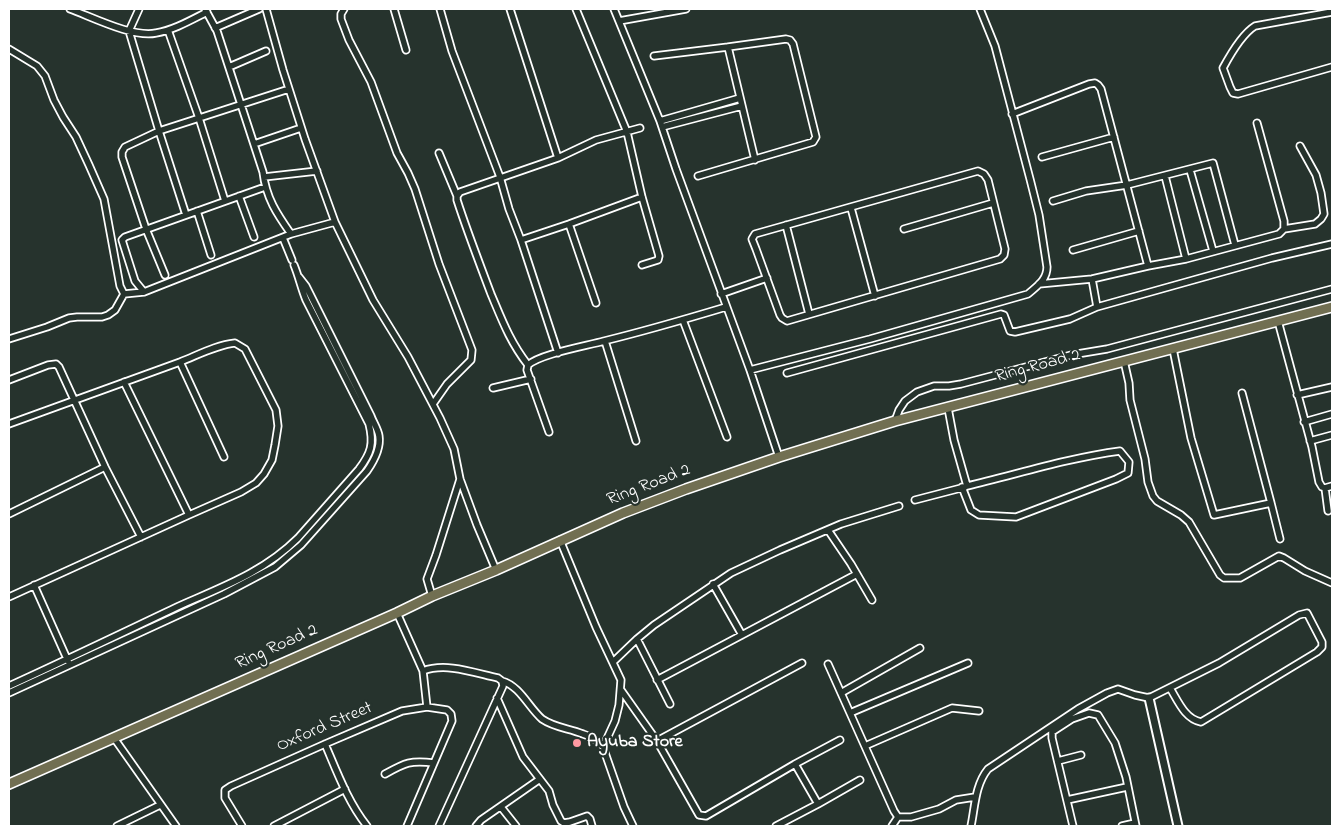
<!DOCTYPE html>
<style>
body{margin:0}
#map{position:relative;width:1341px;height:835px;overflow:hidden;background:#26332d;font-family:"Indie Flower",sans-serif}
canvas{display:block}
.frame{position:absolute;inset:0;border:10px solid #fff;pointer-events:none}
</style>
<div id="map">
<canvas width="1341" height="835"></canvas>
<div class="frame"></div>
</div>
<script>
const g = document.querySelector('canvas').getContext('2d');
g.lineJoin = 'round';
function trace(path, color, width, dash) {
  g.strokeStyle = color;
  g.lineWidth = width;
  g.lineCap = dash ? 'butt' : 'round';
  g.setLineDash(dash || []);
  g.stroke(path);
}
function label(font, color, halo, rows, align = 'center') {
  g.font = font + ' "Indie Flower",sans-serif';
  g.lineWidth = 4.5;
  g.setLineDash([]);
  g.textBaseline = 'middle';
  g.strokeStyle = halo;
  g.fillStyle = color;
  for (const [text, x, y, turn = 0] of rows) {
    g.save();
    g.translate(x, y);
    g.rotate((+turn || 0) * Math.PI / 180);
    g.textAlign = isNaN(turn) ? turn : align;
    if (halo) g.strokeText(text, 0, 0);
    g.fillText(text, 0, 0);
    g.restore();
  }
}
const minor = new Path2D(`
 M70,9C92,17 133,38 156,33C174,30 191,20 207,12
 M139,9L129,31L159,131L186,215
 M205,9L217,31L263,172C266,198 277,214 291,234
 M266,9L283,70L305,139L335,222L373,300L408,357L440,418L454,449L460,479L477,525L496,570
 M344,9L341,14V19L349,40L371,82L397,153L408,173L415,189L439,264L472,350L471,360L447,384L433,404
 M394,9L406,50
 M440,9L452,51L500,177L509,209L521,240L558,353
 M510,9L558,158
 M576,9L627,132L642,197L659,256L658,260L642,265
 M614,9L660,121L676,169L750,370L779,457
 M1332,12L1255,26C1242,34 1230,55 1223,68L1230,87L1233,93L1238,94L1332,67
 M619,21L686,9
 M215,28L259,9
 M168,30L199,118L225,201
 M9,49L37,66L45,76L54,100L63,117L76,137L89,165L104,199L120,286L124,294L144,292L291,234L335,222
 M654,56L728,47
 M229,67L266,51
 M1012,114L1089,84L1095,83L1098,85L1101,89L1148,266
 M660,121L740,98
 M1257,123L1284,221V229
 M662,127L742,106
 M254,144L301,128
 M439,153L457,196
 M1042,157L1114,137
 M1190,170L1213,251
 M978,171L984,174L988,180L1005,249L1004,255L1000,259L787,321L782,318L780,315L756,249L752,239L755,234Z
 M698,176L813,142L816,137L793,44L790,40L786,39L728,47L755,160
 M1165,176L1186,259
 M264,177L317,171
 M239,196L254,237
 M1053,201L1086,191L1127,185L1213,163L1235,245
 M851,208L875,296
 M197,211L211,255
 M569,224L596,303
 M786,225L809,314
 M904,229L993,203
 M283,238L292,260
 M521,240L569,224L642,197
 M1073,250L1139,231
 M165,275L146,229L122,157V152L125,147L159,131L289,89
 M1039,284L1092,279L1148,266L1186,259L1279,234L1284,229L1315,224L1321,219L1324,214L1321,193L1316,175L1300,146
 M144,292L135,281L122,240L125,237L265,187
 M721,294L767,278
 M1097,307L1272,258L1332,244
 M683,320L727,437
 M1278,321L1312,447L1319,482L1322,487L1325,488L1332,486
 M9,339L47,327L69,318L77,317H102L108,315L115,310L124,294
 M605,341L636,441
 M1173,349L1191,438L1214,515L1271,503L1280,539
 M1124,361L1129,383L1130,400L1145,459L1148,482L1153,496L1157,501L1181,515L1189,522L1220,575L1224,578H1240L1279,556L1284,558L1305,571L1332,583
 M180,362L224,457
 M528,365C540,354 586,346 604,341C645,331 686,319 726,307
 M750,370L870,339L1028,294C1037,286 1047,280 1047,267L1039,215L1030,179L995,46L980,9
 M787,373L1001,314L1004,315L1010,331L1015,332L1070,319L1097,307L1092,279
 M9,380L48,365L56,364L59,367L105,467L141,537
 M124,382L189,515
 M493,388L531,379
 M1242,393L1271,503
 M1297,395L1332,387
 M948,408L954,440L967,486C1018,474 1068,458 1120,451L1129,462L1128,473L1116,479L1016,517L979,515L971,510L962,487
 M895,421L899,410L905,401L917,392L934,386H949L961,384L1071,355L1107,349L1332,289
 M1304,422L1332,414
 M9,424L180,362C198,355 216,345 235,343L245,349L276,410L278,426L275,445L272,460L264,474L256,483L241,492L189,515L9,597
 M549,432L527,370L528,365C510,342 502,320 491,294C479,262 467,231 457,200V196L460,192L558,158L596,140L640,128
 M1310,441L1332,435
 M1325,488L1328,511
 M915,500L965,487
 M9,514L105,467
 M828,530L851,564L872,600
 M560,540L596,627L621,680L619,705L615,721L604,745V750L624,807L633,826
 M713,584L742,635
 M34,585L68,661
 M432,596L427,579L436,555L460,479
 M397,613L423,671L427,707
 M637,639L670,704
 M613,662L637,639L654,625L731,573L780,550L841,524L899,506
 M828,664L894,811L898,817H911L939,809L956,800L975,797
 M423,671C446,662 475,673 498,678L502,681L503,686L439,826
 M657,680L857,574
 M502,681C520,686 529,708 542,719C555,728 569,728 583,734C590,736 597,741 604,745
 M9,686C66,660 122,633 179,606C222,587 264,572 298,538L359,469C371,453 374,444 369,424L306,300C301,288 299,277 294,265
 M621,690L657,741L699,815L706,816L795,764L818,804L776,826
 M9,693L224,594L275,567L301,545L367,471C374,461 381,449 379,436C378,429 373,422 371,416L306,286L299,277
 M841,693L920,648
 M497,698L523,757L549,791L553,805L561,821L564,823L570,822L587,816L590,819L592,826
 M850,713L968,663
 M114,738L176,826
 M657,741L802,663
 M325,744C337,772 348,802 367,826
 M865,746L952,708L979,711
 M1058,761L1081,755
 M795,764L840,740
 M385,774C405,763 410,760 434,763
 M1067,800L1127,787
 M818,804L860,780
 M501,807L516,826
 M117,826L160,805
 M242,826L225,798V790L231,786L325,744L402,711L427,707L447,710L451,714L452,721L407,826
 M274,826L345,789
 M476,826L481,820L540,779
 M892,826L898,817
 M971,826C975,807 975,785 988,769L1078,709L1107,693L1118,689L1135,695L1149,698L1219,663L1299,615L1307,613L1322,642V647L1317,652L1201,722C1185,719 1178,701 1170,688
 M1073,826L1052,738V732L1072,719L1089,713L1098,715L1115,743L1126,777L1136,826
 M1122,826L1135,823`);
const tertiary = new Path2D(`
 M1149,698L1178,826`);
const primary = new Path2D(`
 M9,784L397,613L432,596L496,570L623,513L686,489L779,457L895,421L1332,307`);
const markers = [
 [577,743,5,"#ff9aa2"]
];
const streetNames = [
 ["Ring Road 2",1038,367,-15],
 ["Ring Road 2",649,486,-21],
 ["Ring Road 2",277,648,-24],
 ["Oxford Street",325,728,-23]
];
const poiNames = [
 ["Ayuba Store",587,743]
];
trace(minor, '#fff', 9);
trace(tertiary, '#fff', 11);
trace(primary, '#fff', 12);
trace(minor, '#26332d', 5.5);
trace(tertiary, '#26332d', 7);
trace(primary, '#716f52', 9);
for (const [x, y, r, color] of markers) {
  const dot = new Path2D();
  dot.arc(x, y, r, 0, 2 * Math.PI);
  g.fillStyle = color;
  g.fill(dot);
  trace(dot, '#26332d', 2);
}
label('18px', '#fff', '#26332d', streetNames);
label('bold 18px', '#fff', '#26332d', poiNames, 'left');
</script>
